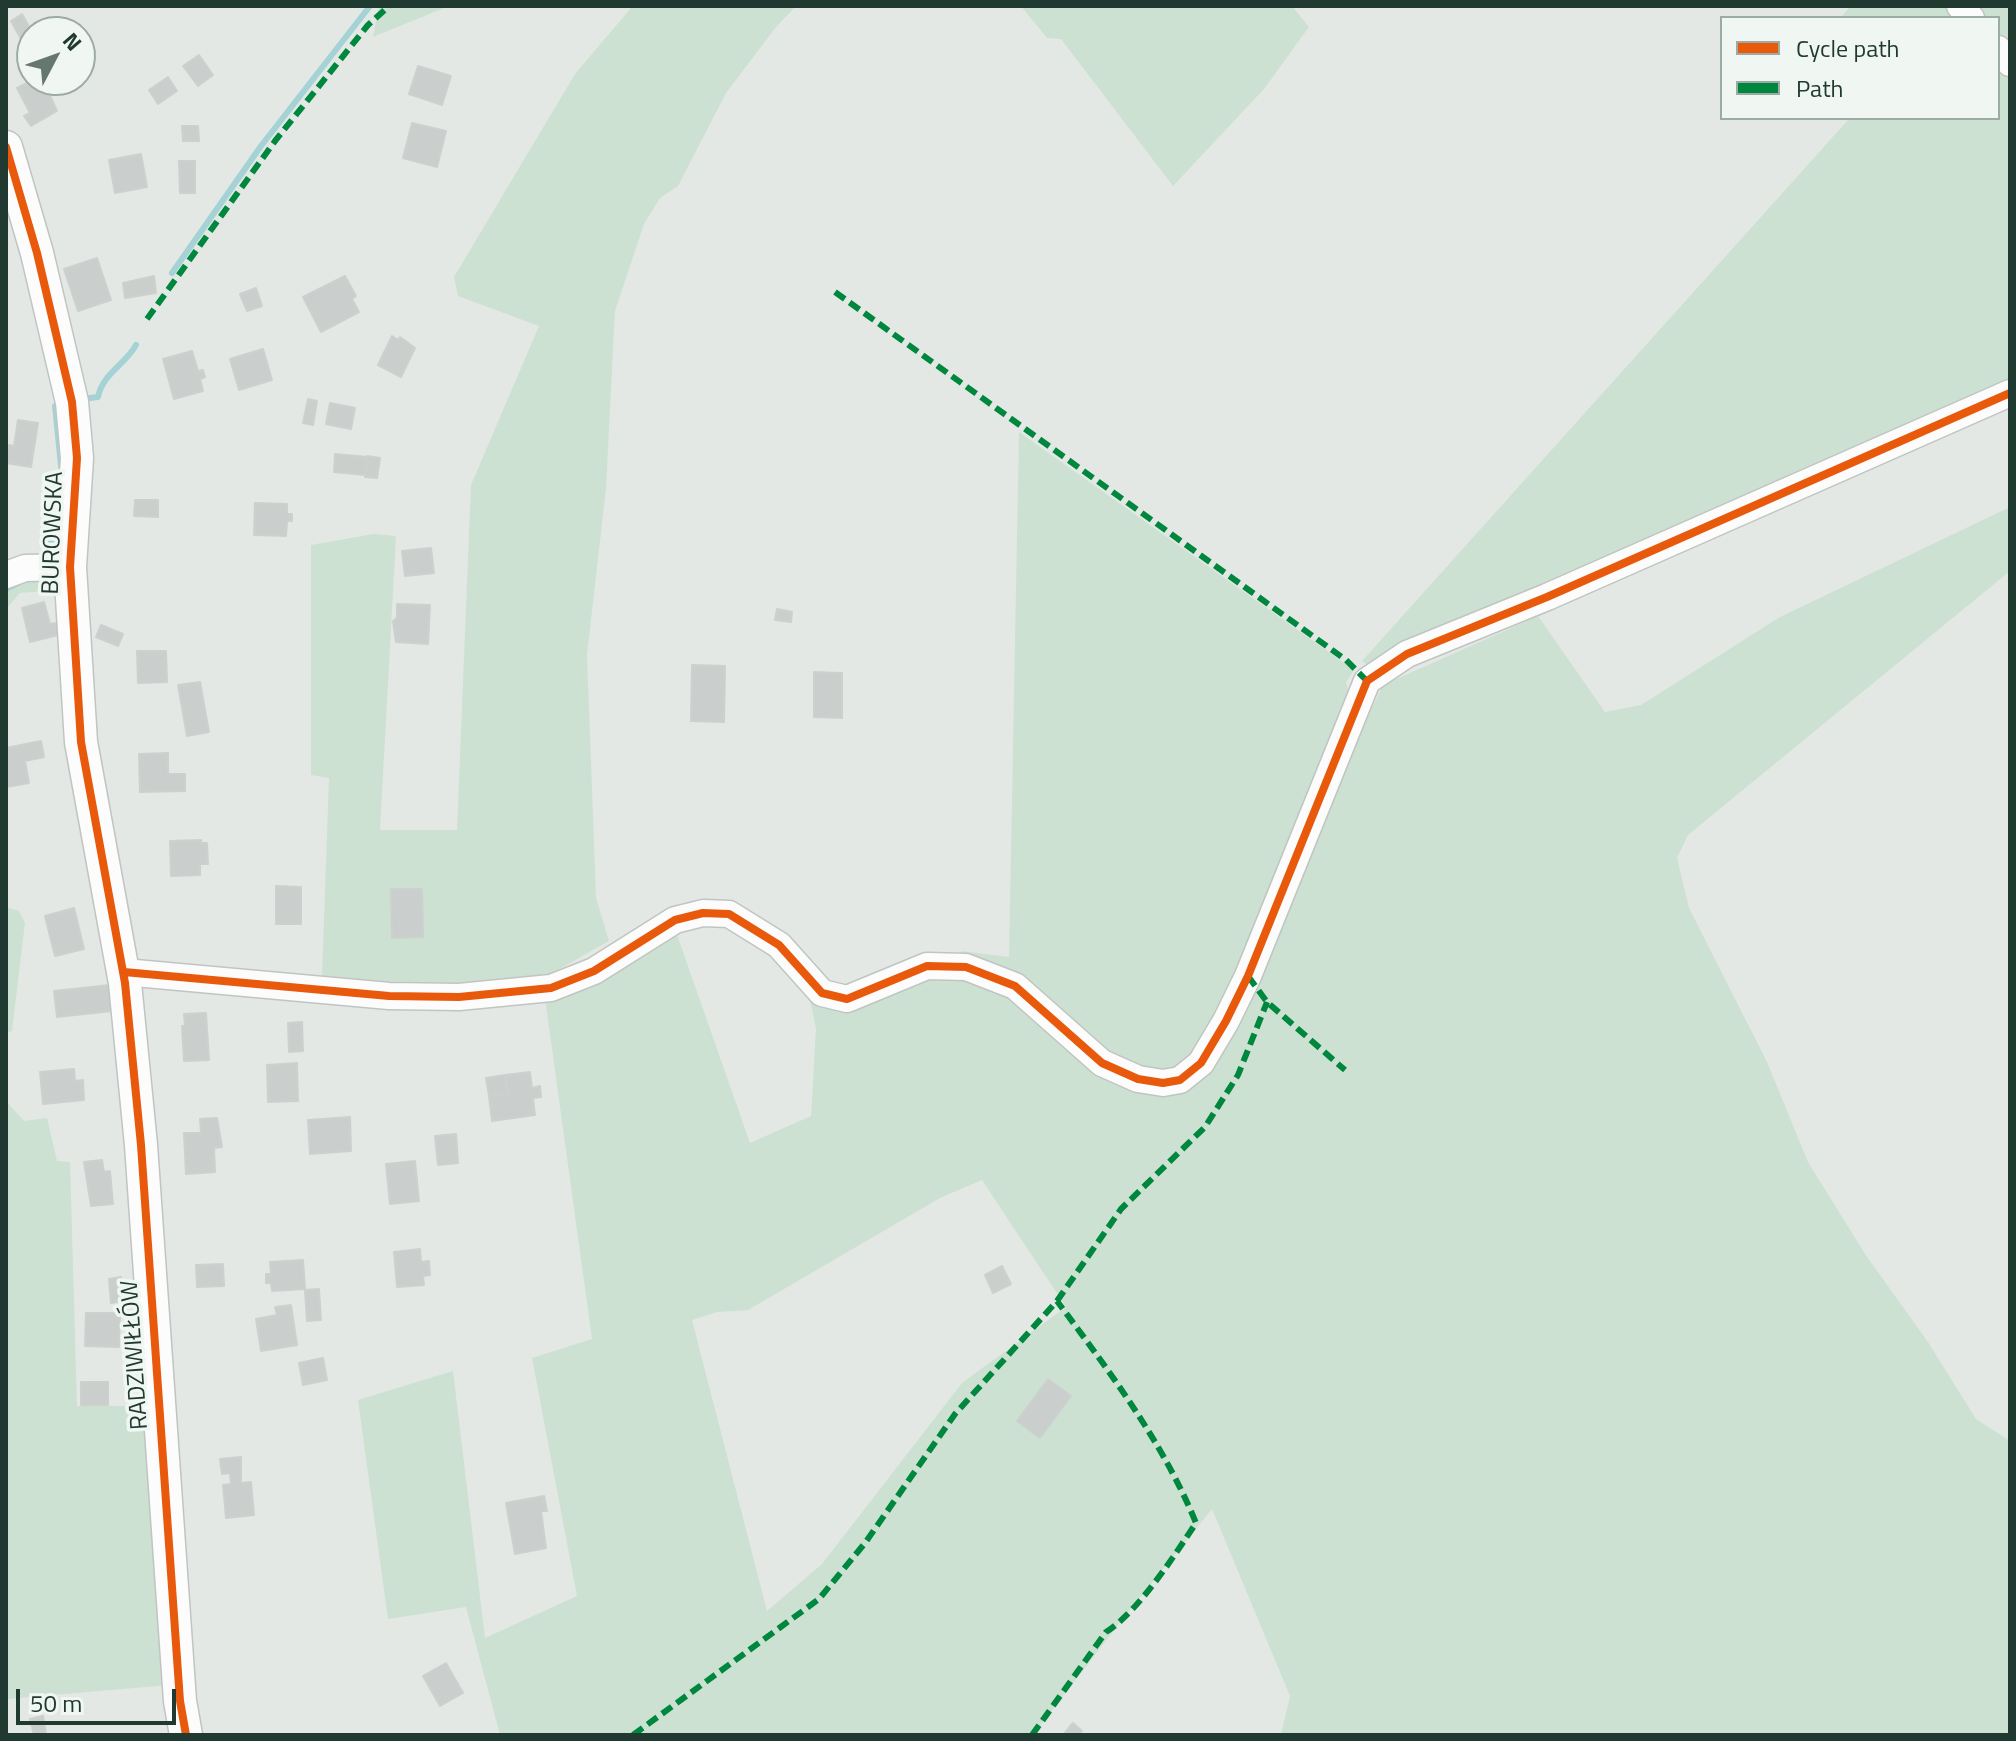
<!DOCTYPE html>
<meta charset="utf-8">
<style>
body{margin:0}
#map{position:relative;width:2016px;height:1741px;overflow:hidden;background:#e3e8e5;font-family:"Titillium Web",sans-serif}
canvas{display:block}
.frame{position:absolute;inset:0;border:8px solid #213a31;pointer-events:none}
.legend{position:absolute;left:1720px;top:16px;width:280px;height:104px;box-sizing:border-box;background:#f0f7f3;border:2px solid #9daba5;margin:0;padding:10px 14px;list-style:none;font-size:24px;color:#213a31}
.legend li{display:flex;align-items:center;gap:16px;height:40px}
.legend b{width:40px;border:2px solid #9daba5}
.north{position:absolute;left:16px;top:16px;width:80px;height:80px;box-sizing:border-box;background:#f0f7f3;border:2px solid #9daba5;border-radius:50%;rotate:49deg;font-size:22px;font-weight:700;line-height:32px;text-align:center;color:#213a31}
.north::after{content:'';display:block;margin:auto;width:28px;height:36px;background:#657770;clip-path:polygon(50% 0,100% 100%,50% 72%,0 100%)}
.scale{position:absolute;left:16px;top:1689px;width:160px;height:36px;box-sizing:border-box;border:4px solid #213a31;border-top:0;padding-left:10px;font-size:24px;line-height:28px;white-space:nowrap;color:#213a31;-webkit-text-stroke:6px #f0f7f3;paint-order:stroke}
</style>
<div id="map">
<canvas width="2016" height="1741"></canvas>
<div class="frame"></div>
<ul class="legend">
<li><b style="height:10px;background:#e8590c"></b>Cycle path</li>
<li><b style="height:10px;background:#00873e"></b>Path</li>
</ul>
<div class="north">N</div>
<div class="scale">50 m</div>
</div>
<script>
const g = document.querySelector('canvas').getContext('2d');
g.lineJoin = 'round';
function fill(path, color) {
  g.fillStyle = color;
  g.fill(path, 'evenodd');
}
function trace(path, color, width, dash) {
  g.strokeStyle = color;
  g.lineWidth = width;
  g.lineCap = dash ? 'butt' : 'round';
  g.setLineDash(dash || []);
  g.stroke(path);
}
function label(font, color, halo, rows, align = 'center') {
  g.font = font + ' "Titillium Web",sans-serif';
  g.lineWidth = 7;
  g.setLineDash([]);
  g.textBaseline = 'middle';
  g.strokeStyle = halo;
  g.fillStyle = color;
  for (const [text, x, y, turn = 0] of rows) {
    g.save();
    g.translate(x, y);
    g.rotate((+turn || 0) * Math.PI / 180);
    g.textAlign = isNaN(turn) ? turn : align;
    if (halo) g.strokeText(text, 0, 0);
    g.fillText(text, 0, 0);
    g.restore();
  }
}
const green = new Path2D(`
 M379,6H449L373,37Z
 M629,6H796L776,27L726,93L678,186L660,198L644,224L615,311L606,488L587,655L596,898L609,941L547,976L453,987L322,976L329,778L311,775V545L373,534L396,536L380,830H457L471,485L539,326L458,296L454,277L575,74L631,8Z
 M1021,6H1292L1309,27L1264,89L1173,186L1061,39L1047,38Z
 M1851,6H1947L1963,18H1840Z
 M1967,6H2010V61L1998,45V18H1976Z
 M1998,64L2010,79V383L1370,667L1362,661L1848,120L1847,118H1998Z
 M1019,432L1354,670L1346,682L1351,702L1203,1055L1177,1076L1143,1075L961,962V951L1009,957Z
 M2010,507V571L1688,835L1677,858L1689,908L1767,1062L1808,1162L1865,1254L1928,1342L1976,1419L2010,1441V1735H1281L1290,1696L1212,1509L1132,1607L1033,1735H500L466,1607L388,1619L358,1400L453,1371L485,1638L577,1596L532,1358L592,1339L545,998L675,929L750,1143L811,1116L816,1029L809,994L929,970L1011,992L1097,1068L1185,1085L1279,901L1383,685L1538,616L1605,712L1641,705L1780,617ZM982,1180L1066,1307L962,1383L822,1564L767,1611L692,1320L717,1312L748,1310L940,1198Z
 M34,576L58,590L20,593L6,609V585Z
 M6,907L19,911L25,923L12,1031L6,1033Z
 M6,1101L24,1121L47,1118L57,1161L70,1162L77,1406H148L170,1685L6,1699Z`);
const stream = new Path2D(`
 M172,273L261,146L370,6
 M90,398L98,397C103,373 125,365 136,345
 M55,406L61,466
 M43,552L60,529
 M6,589L18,583`);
const building = new Path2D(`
 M22,14L32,32L31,57L11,21Z
 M199,55L213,75L198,86L183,66Z
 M418,66L451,76L442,105L409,94Z
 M168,77L177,91L158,104L149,90Z
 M33,80H43L57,111L31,126L24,116L30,113L17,88Z
 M412,123L446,131L437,167L403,158Z
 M182,126H198L199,141H183Z
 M141,154L147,187L115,193L109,160Z
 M179,161H195V193H180Z
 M97,258L111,300L78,311L64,269Z
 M154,276L156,293L125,298L123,283Z
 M345,276L356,296L352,299L359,312L321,332L303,297Z
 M256,288L262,306L247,311L240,294Z
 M392,336L398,340L400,337L415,348L401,377L378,365Z
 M263,349L272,380L239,390L230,359Z
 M192,351L198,371L203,370L205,377L200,379L203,391L174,399L163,359Z
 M308,399L317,401L313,425L303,423Z
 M330,403L355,408L351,429L326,424Z
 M18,420L38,423L31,467L6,463L9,445L14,446Z
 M335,454L367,457L365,475L334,472Z
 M367,456L380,458L377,478L365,477Z
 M135,500H158V517L134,516Z
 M255,503L287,504V514H292V521H287L286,536L254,535Z
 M431,548L434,573L405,576L402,551Z
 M44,602L50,624L55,623L58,635L30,642L22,608Z
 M397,604L430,605L428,644L396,642L393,621L397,618Z
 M777,609L792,612L791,622L775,620Z
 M101,625L123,634L118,646L96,637Z
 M137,651H166L167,682L138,683Z
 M692,665L725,666L724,722L691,721Z
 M814,672L842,673V718L814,717Z
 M200,682L209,732L187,736L178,685Z
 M41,741L44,757L25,761L29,783L6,787V748Z
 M168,753V774H185V791L140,792L139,754Z
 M201,840V843H207L208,864H200V875L171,876L170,841Z
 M276,886L301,887V924H276Z
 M391,889H422L423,937L392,938Z
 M74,908L84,949L55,956L45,916Z
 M110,985L112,1011L57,1017L54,991Z
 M206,1013L209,1060L184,1061L182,1026H185L184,1014Z
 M302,1022L303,1051L289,1052L288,1023Z
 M297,1063L298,1101L268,1102L267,1065Z
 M74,1069L75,1081L83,1080L84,1100L43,1104L40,1072Z
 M530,1072L532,1088L540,1086L541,1097L533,1098L535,1115L492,1121L489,1096L508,1094L505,1075Z
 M505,1075L508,1094L489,1096L486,1078Z
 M350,1117L351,1151L310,1154L308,1120Z
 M217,1118L222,1147L214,1148L215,1172L186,1174L184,1133H201L200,1119Z
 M456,1134L458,1163L438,1165L435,1136Z
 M102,1160L104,1172L110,1171L113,1204L91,1206L84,1162Z
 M415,1161L419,1201L390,1204L386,1164Z
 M420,1249L421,1262L429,1261L430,1275L423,1276L424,1285L397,1287L394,1252Z
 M303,1260L305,1289L272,1291L271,1283H266V1274H271L270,1262Z
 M223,1264L224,1286L197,1287L196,1265Z
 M1002,1266L1011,1284L993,1293L985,1275Z
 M121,1277L123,1301L111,1303L109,1279Z
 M319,1289L321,1320L307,1321L305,1290Z
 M291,1305L297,1345L261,1351L256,1319L277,1315L275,1307Z
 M86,1313H120L119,1347L85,1346Z
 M323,1358L327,1380L303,1385L299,1363Z
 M1048,1379L1071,1396L1040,1438L1017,1421Z
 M81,1382H108V1405H81Z
 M241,1457V1483L251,1482L254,1515L226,1518L223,1485L231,1484L230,1473L222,1474L220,1459Z
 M544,1496L547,1511H541L546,1548L515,1554L506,1503Z
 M446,1663L463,1693L440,1706L423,1676Z
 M43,1716L46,1734L34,1735L30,1719Z
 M1073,1723L1082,1731L1078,1735H1063Z`);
const minor = new Path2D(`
 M1960,6L1971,18
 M1998,49L2010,63
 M6,575L25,568L70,567
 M124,972L389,996L459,997L551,988L594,971L675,920L703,913L729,914L779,945L822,993L847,999L927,966L966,967L1015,986L1102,1063L1138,1079L1163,1083L1180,1080L1201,1063L1226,1021L1248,976L1367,681L1407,654L1547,597L2010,393`);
const tertiary = new Path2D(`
 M6,147L37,253L72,402L77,458L70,567L81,742L125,983L141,1145L180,1701L186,1735`);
const quiet = new Path2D(`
 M835,292L1346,660L1367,681
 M147,319L275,141L368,25L389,6
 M1248,976L1267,1002L1345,1070
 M633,1735L819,1599L865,1543L955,1414L1057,1301L1121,1209L1205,1127L1238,1075L1267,1002
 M1032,1735L1106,1632C1139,1611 1174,1556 1196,1523C1163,1442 1109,1371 1057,1301`);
const cycleway = new Path2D(`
 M6,147L37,253L72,402L77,458L70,567L81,742L125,983L141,1145L180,1701L186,1735
 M124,972L389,996L459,997L551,988L594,971L675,920L703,913L729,914L779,945L822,993L847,999L927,966L966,967L1015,986L1102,1063L1138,1079L1163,1083L1180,1080L1201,1063L1226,1021L1248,976L1367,681L1407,654L1547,597L2010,393`);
const streetNames = [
 ["BUROWSKA",54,533,-88],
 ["RADZIWIŁŁÓW",136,1355,-94]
];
fill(green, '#cce1d1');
trace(stream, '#a5d3d5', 6);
fill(building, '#cacfcd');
trace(building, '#ccd1ce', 2);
trace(minor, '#c0c5c2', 29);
trace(tertiary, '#c0c5c2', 35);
trace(minor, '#fbfcfb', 26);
trace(tertiary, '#fbfcfb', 32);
trace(quiet, '#00873e', 6, [12, 6]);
trace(cycleway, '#e8590c', 8);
label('24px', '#213a31', '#f0f7f3', streetNames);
</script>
